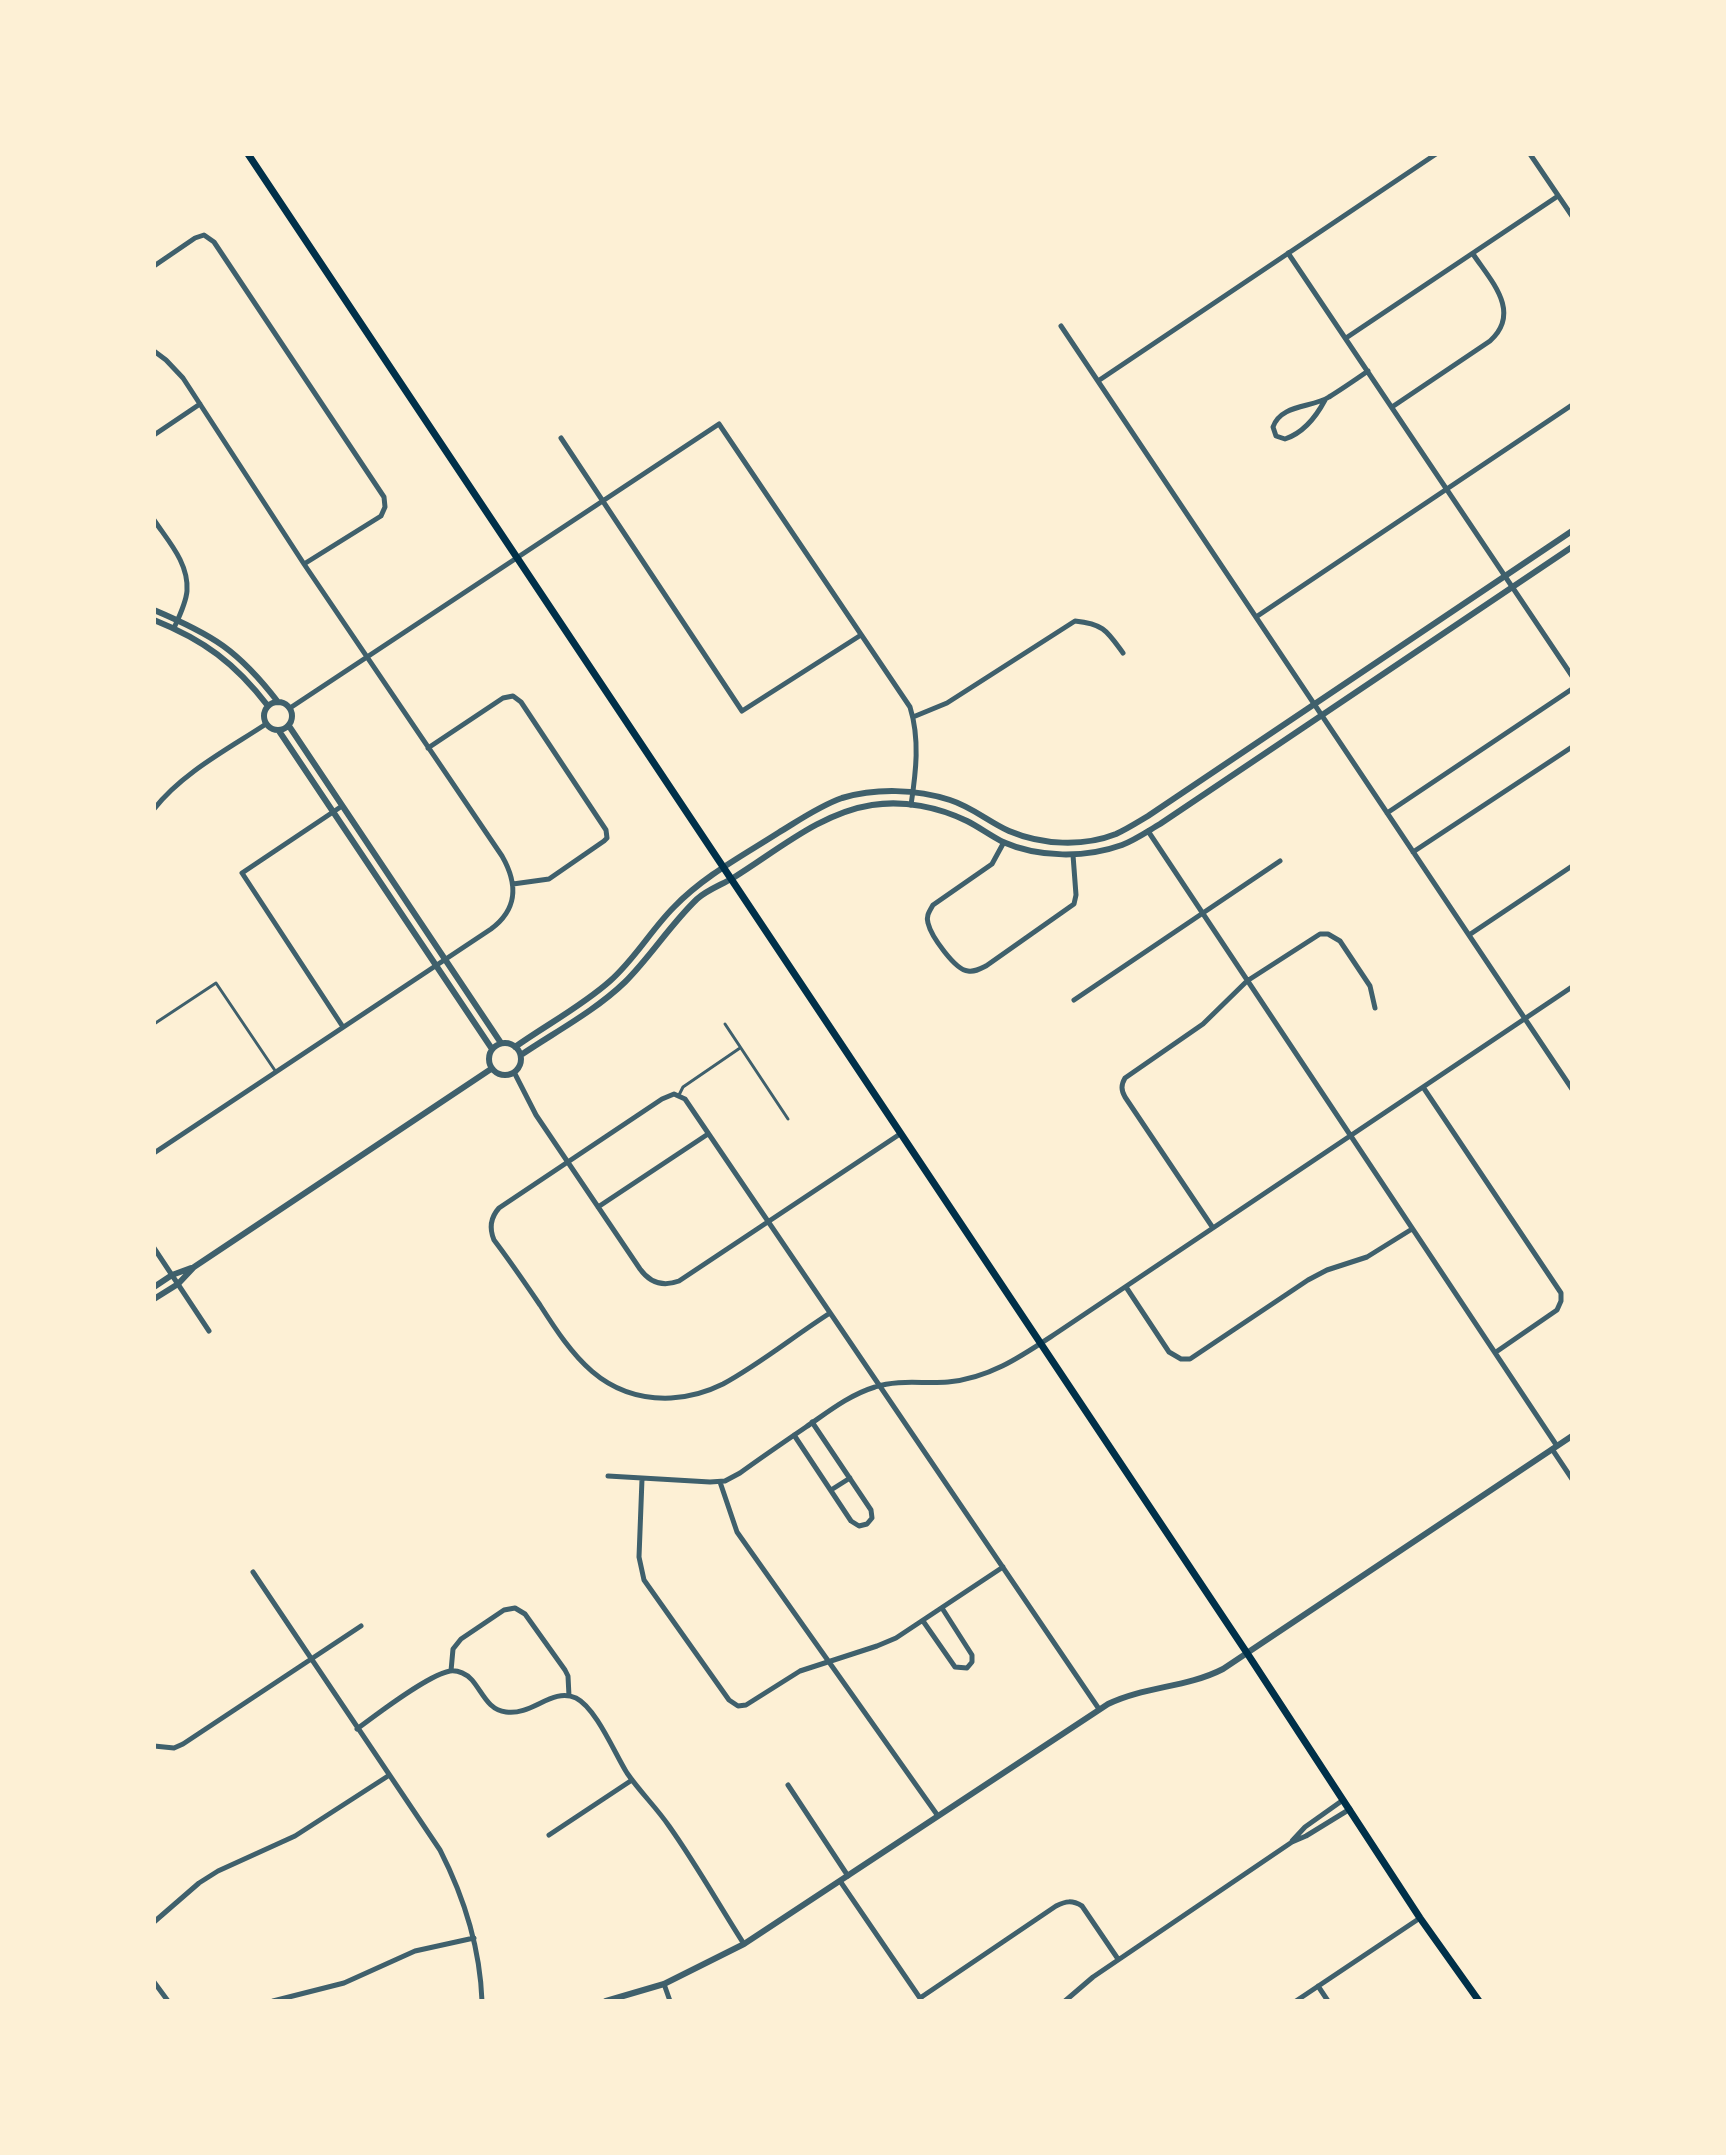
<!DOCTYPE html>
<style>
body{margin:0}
#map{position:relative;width:1726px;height:2155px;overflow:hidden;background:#fdf0d5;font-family:Barlow,sans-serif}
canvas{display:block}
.frame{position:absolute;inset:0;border:156px solid #fdf0d5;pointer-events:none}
</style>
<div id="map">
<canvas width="1726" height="2155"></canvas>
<div class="frame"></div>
</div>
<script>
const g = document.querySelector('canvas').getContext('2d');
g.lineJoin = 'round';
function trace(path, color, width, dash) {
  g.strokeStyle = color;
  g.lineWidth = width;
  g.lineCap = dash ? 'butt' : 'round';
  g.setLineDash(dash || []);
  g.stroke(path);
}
const service = new Path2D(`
 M154,1024L216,983L276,1072
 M725,1024L788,1119
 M679,1095L683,1087L740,1048`);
const minor = new Path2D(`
 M1530,154L1572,216
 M1288,253L1572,676
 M154,266L195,238L204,235L214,242L384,497L385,507L381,516L304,564
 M1061,326L1572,1089
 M1346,338L1558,196
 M154,351L166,360L183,378L304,564L502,856C518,884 518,909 491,929L154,1153
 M1098,381L1436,154
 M1325,400C1316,417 1303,433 1285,439L1276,436L1273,427C1281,404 1312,408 1329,397C1342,389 1355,380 1368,371
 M1392,407L1490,341C1522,312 1491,281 1473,254
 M154,435L200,404
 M561,438L742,711L861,635
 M154,520C168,541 189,563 187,591C186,603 179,617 174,628
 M1256,617L1572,405
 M290,708L719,424L910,707C920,739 916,772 911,805
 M913,717L947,703L1075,621C1104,624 1107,631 1123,653
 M428,748L503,698L513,696L521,702L606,830L607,838L604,841L549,879L513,884
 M342,806L242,873L343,1027
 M154,809C182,773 228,749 266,724
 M1387,813L1572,689
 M1148,831L1557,1446
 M1004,842L992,864L933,905C929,912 926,916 928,923C931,936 955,970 968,971C975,972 980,969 986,966L1074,904L1076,895L1073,855
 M1413,852L1572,747
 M1469,935L1572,866
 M1074,1000L1280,861
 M514,1072L536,1115L640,1269C650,1283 663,1287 679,1281L900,1134
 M1423,1087L1561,1293V1301L1557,1310L1496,1352
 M598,1207L708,1134
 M1213,1228L1125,1097C1121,1090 1121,1085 1125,1078L1203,1024L1247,981L1320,934H1328L1340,941L1370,986L1375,1008
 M154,1248L209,1331
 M1126,1287L1169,1352L1181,1359H1190L1308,1280L1327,1270L1367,1257L1412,1229
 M830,1313C794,1336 760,1364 723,1384C707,1392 689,1397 671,1398C603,1401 572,1355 540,1305C525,1283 510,1261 494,1240C489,1228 491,1217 499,1208L662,1099L674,1094L685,1099L1099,1709
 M794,1435L851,1521L859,1526L867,1524L872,1518L871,1510L812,1422
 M1552,1449L1572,1479
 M608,1476L710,1482L725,1481L740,1473C762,1457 784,1442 806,1427C828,1412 849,1395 875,1387C899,1379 923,1384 948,1382C991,1378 1023,1355 1058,1332L1572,987
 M642,1479L639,1557L644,1580L729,1700L738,1706L746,1705L800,1671L877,1646L896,1638L1003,1567
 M720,1482L737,1532L938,1816
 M831,1490L850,1478
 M253,1572L440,1850C464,1897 480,1947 482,2001
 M923,1621L955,1667L967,1668L972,1662V1655L942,1608
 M451,1671L453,1649L461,1639L504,1610L515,1608L525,1614L565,1670L568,1676L569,1696
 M357,1729C377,1714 428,1675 450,1671C458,1670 467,1674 472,1680C483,1693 488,1710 506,1712C532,1716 552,1687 576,1698C596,1708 615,1754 627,1773C640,1792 656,1807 669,1826C696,1864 719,1905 744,1944
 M154,1746L174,1748L183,1744L361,1626
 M788,1785L848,1876
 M549,1835L632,1780
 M1292,1841L1305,1827L1343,1800
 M840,1881L922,2001
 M154,1922L199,1883L218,1871L295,1836L388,1776
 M154,1982L168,2001
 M664,1984L670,2001
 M1318,1986L1328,2001
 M920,1998L1056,1906C1066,1901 1072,1900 1082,1906L1118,1959
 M273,2001L344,1983L415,1951L474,1938
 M1065,2001L1093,1977L1292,1842L1306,1836L1350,1809
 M1296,2001L1420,1918`);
const tertiary = new Path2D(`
 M154,610C213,635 238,650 278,702
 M154,620C204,640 235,663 268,706
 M264 716a14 14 0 1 1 28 0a14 14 0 1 1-28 0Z
 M289,726L501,1043
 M279,731L492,1049
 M489 1059a16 16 0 1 1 32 0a16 16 0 1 1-32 0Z
 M515,1047C546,1025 582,1006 610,981C635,959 651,930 674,907C704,876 742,856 778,833C798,821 819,806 842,798C876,788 916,789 950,800C972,807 989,822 1009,831C1042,845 1083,847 1116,834C1127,829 1138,822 1148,816L1572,531
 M521,1055C555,1032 595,1011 625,982C651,956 670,925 697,899C707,890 721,885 733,878C777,851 820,813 872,805C904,800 938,807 967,821C979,827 991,836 1003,842C1039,858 1086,858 1122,845C1135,840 1148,831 1160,824L1572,547
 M154,1287L172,1275L191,1268
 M154,1299L178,1284L194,1267L491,1069
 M606,2001L664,1984L744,1944L1108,1704C1145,1686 1186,1688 1223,1669L1572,1436`);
const secondary = new Path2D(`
 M248,154L1247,1653L1420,1918L1479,2001`);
trace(service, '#3f606c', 3);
trace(minor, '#3f606c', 5);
trace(tertiary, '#3f606c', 6);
trace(secondary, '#003049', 7);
</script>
